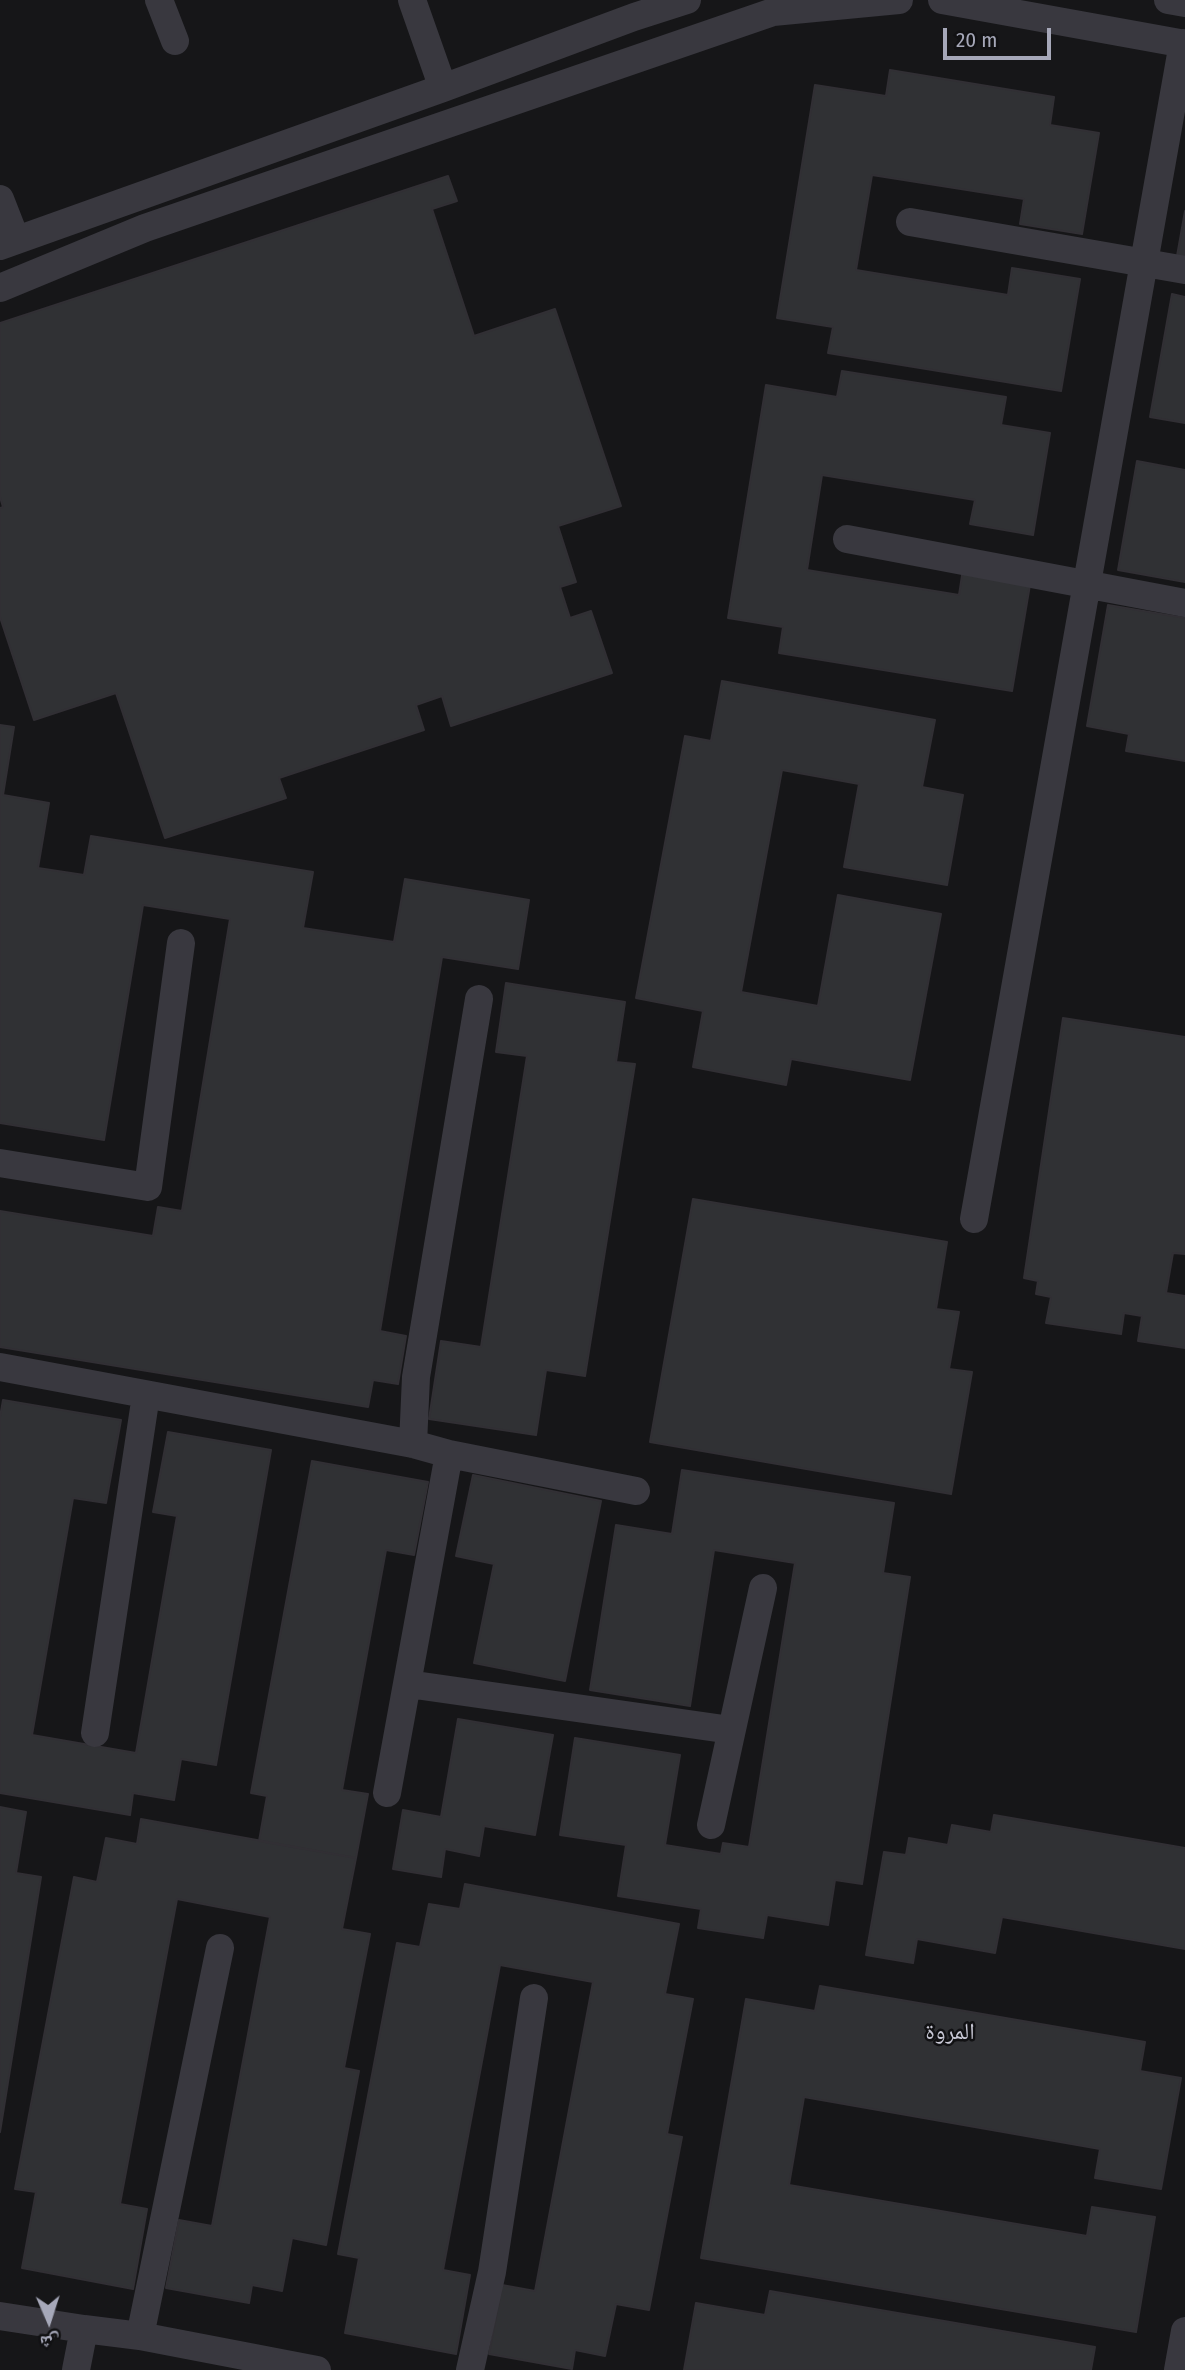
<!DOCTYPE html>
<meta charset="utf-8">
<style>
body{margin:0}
#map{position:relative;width:1185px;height:2370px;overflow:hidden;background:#161618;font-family:"Fira Sans Condensed","Noto Naskh Arabic",sans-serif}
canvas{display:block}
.north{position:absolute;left:14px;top:2286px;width:70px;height:70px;-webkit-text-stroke:5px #111113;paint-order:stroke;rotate:177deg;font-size:19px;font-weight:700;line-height:28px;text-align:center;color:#a6a8b9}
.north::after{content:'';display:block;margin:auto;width:24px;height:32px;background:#a6a8b9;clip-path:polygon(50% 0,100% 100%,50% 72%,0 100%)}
.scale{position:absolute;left:943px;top:28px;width:108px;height:32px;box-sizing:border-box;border:4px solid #a6a8b9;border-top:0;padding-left:9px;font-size:21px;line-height:24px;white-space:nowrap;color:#a6a8b9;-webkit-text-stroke:5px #111113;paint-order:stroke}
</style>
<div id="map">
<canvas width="1185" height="2370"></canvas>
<div class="north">ش</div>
<div class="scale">20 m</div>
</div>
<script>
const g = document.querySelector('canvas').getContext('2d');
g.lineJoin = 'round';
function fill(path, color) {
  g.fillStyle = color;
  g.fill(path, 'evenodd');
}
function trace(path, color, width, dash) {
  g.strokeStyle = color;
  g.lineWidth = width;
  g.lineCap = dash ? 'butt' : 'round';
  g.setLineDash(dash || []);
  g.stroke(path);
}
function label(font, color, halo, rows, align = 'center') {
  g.font = font + ' "Fira Sans Condensed","Noto Naskh Arabic",sans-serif';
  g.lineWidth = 5;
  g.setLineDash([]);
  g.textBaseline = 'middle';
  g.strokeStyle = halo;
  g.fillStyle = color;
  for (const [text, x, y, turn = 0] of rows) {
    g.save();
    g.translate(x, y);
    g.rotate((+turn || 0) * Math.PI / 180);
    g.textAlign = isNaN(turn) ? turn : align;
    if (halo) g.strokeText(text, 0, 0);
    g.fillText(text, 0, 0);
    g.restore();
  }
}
const building = new Path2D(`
 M890,70L1054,97L1050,125L1099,133L1082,234L1020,224L1024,199L872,175L856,270L1008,295L1012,268L1080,279L1061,391L828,353L833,327L777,318L815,85L886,96Z
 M448,176L457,201L432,209L474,336L555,309L621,506L558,526L576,582L560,587L570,618L591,611L612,673L451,726L442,696L416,705L424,730L279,778L286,798L165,838L116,693L34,720L0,617V508L3,507L0,497V323Z
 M1185,211V258L1177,256Z
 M1172,294L1185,297V423L1150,417Z
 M842,371L1006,397L1001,425L1050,433L1033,535L970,524L975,500L822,475L807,570L959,595L963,569L1031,579L1012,691L779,653L783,627L728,618L766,385L837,397Z
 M1137,461L1185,470V582L1118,570Z
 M1108,605L1185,618V761L1126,751L1129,734L1087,726Z
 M722,681L935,720L922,787L963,795L947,885L844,867L859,784L782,770L741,992L818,1006L838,895L941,914L910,1080L791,1059L786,1085L693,1067L703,1011L636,998L685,736L711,741Z
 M0,725L14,727L3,795L49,803L38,868L84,875L91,836L313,872L303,928L394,942L405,879L529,900L518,969L442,957L380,1331L406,1336L398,1384L373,1380L368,1407L0,1347V1211L153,1236L158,1207L182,1211L230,919L143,905L104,1140L0,1123Z
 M506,983L625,1002L616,1062L635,1064L585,1376L546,1370L536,1435L429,1419L441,1341L481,1347L527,1056L496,1052Z
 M1063,1018L1185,1037V1254L1173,1253L1166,1293L1185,1296V1348L1138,1341L1142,1316L1124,1313L1121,1334L1046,1323L1051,1297L1036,1294L1038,1281L1024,1278Z
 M693,1199L947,1242L936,1309L959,1312L949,1369L972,1372L951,1494L650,1442Z
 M3,1400L121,1420L106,1503L73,1498L32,1735L136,1753L177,1516L153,1512L168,1432L271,1450L216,1765L181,1759L174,1800L133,1793L130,1815L0,1793V1417Z
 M312,1461L428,1482L414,1555L386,1550L342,1790L368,1794L356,1858L259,1841L267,1796L251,1793Z
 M682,1470L894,1503L883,1573L910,1577L862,1884L835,1880L828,1925L767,1915L763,1938L698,1928L701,1909L618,1896L626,1845L560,1835L575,1738L680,1755L665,1845L721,1854L723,1843L749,1847L795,1563L714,1550L690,1706L590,1690L616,1525L672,1534Z
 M473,1475L601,1501L565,1681L474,1663L494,1564L456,1556Z
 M458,1719L553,1735L535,1835L484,1826L479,1856L445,1849L441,1877L393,1869L403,1810L441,1817Z
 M0,1807L26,1812L16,1873L41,1877L0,2132Z
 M994,1815L1185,1848V1949L1002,1917L995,1953L917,1939L913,1963L866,1955L884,1852L906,1855L909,1838L948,1845L952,1825L991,1832Z
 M141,1819L356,1858L342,1929L370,1934L344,2068L359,2071L326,2245L292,2238L282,2291L252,2285L249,2303L166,2288L179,2220L212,2226L270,1917L177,1899L120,2204L147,2209L133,2289L22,2268L36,2192L15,2189L74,1877L97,1882L106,1838L137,1844Z
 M465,1884L679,1924L665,1994L693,1999L667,2134L682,2137L649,2310L616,2304L605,2356L575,2350L572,2369L489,2354L502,2285L535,2291L593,1982L500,1965L443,2270L470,2275L456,2354L345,2333L359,2258L338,2254L397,1943L420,1947L429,1904L460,1909Z
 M820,1986L1145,2042L1140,2071L1181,2078L1161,2189L1095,2178L1100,2149L804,2097L789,2185L1087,2236L1092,2207L1155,2217L1136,2332L701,2258L746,1999L815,2011Z
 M770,2291L1095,2347L1091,2370H684L696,2303L765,2315Z`);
const street = new Path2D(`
 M159,0L175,41
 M412,0L443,88
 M942,0L1185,44
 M1168,0L1185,3
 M0,199L16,240
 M910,222L1185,270
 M0,246L443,88L634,17L687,0
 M0,288L145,228L773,12L899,0
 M847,539L1185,603
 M0,1163L148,1187L181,943
 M974,1219L1183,43
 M0,1367L413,1444L449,1454L636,1491
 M413,1444L416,1377L479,999
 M408,1684L731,1730
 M95,1733L146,1395
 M387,1793L449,1454
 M711,1825L763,1588
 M0,2316L84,2329L140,2336L317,2370
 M140,2336L220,1948
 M76,2370L84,2329
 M470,2370L492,2272L534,1998
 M1178,2370L1185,2331`);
const neighbourhoodNames = [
 ["المروة",950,2033]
];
fill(building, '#303134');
trace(building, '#312f34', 2);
trace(street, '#39383f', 28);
label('23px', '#c8c8d5', '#111113', neighbourhoodNames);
</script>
